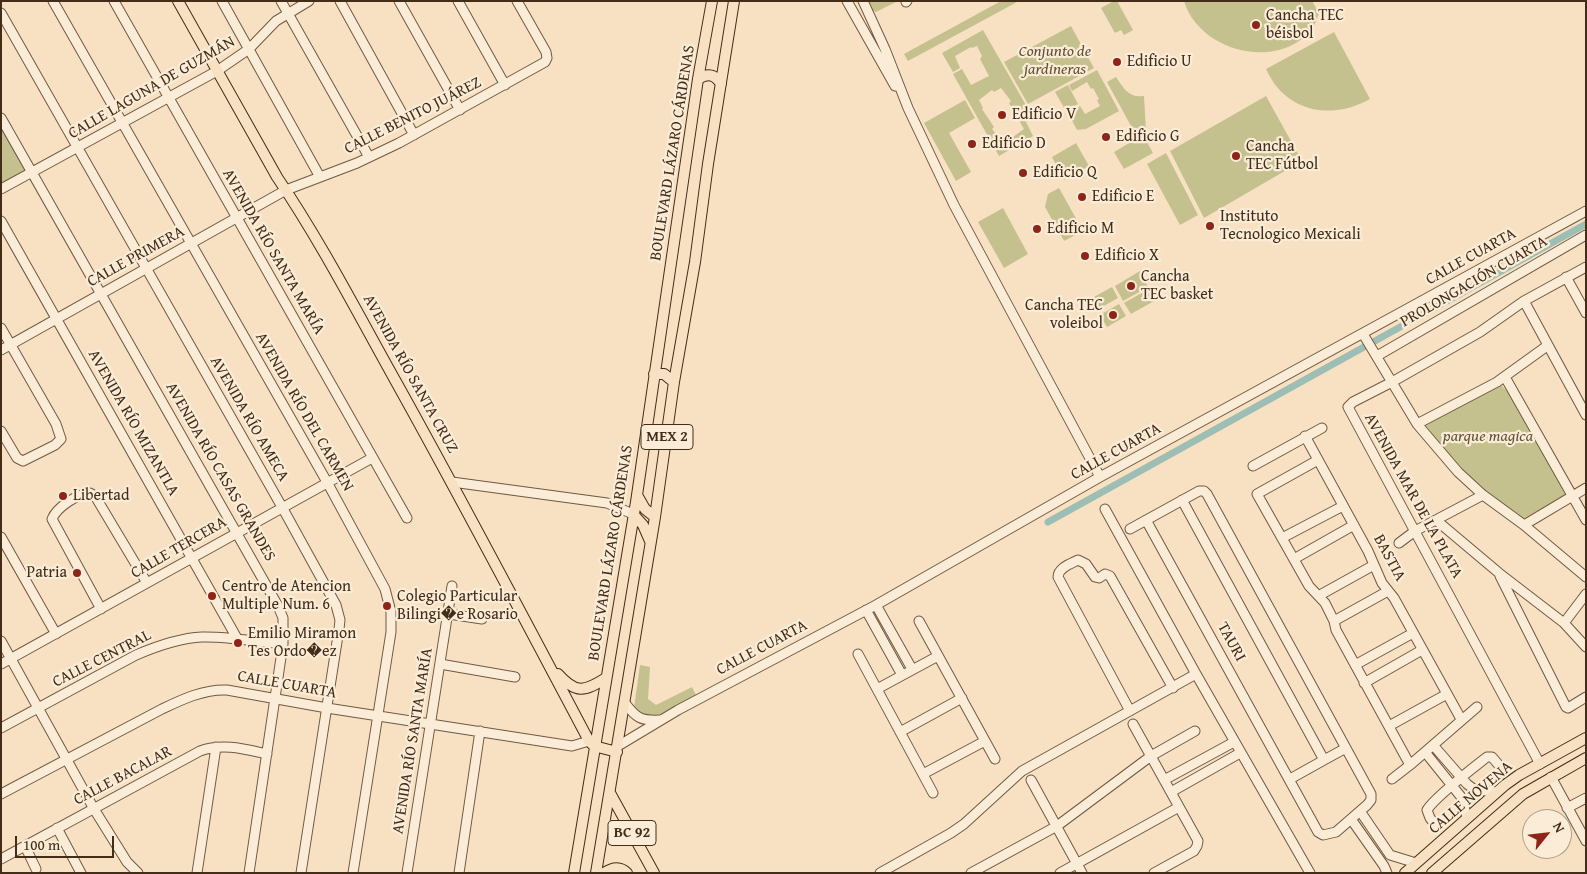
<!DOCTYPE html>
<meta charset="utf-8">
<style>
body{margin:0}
#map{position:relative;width:1587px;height:874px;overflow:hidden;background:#f8e1c2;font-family:"Gentium Book Plus",serif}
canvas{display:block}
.frame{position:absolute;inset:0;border:2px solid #432c18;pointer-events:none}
.north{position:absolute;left:1522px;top:809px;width:50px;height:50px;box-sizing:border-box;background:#faecd7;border:1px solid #b19f8b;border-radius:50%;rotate:61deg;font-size:14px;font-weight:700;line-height:20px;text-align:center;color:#432c18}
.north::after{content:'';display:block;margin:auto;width:18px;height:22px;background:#8f2418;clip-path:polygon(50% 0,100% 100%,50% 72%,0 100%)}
.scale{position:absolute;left:15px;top:836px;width:99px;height:22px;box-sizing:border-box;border:2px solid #432c18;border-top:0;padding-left:6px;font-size:15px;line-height:18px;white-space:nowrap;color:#432c18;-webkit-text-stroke:4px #faecd7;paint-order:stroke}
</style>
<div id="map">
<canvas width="1587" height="874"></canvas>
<div class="frame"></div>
<div class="north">N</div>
<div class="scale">100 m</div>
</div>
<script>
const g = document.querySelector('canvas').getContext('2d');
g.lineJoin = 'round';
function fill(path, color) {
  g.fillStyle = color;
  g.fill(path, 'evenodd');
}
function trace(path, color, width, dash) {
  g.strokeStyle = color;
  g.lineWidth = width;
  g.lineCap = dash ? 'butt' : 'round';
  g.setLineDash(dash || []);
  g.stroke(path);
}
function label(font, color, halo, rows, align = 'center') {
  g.font = font + ' "Gentium Book Plus",serif';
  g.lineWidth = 4.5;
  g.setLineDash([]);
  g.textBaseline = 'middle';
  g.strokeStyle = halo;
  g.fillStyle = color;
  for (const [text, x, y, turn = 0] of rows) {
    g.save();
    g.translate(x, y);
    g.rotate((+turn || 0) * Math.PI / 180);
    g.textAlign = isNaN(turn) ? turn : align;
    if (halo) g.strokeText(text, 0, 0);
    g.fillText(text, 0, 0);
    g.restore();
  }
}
const green = new Path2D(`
 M867,1H898L876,12L873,11Z
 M1001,1H1019L908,61L904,54Z
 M1114,1H1117L1133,30L1124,35L1121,30L1115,33L1101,8Z
 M1184,1H1312L1319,13C1317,18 1315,24 1313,28C1279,72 1199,52 1184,1Z
 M1071,26L1094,68L1028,104L1004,62Z
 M983,30L1027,107L1021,112L1033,136L999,156L953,74L962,69L971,85L989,76L980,59L982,56L977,46L972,48L971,47L955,56L960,68L953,72L942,53ZM1001,88L1011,101L1009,103L1016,115L1018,114L1022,120L1020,122L1024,129L1010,139L1009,138L1002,142L992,129L994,127L982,109L983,108L979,100L992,90L994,92Z
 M1334,32L1370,99C1331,121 1285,112 1266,69Z
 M1097,70L1119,111L1086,129L1077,130L1068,113L1080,106L1085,114L1100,106L1097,100L1099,99L1093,88L1091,89L1087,82L1072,91L1069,85Z
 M1116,77C1124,89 1129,98 1144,96L1146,131L1137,137L1107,82Z
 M1068,85L1078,104L1066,111L1055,92Z
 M1266,96L1302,161L1204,218L1170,151Z
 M965,100L975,118L949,133L971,172L956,181L924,123Z
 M1,120L29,171L1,186Z
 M1143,135L1153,153L1124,169L1114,152Z
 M1076,143L1089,166L1064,180L1052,157Z
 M1166,153L1198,215L1180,225L1147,164Z
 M1059,188L1083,231L1064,241L1045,207L1048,194Z
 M1003,208L1028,254L1004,268L978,222Z
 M1140,271L1148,287L1123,301L1115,286Z
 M1112,287L1118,298L1100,308L1094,297Z
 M1147,290L1154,301L1131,314L1124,303Z
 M1119,304L1126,316L1107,327L1100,315Z
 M1501,385L1509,393L1566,494L1521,520L1465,474L1425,425Z
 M640,665L650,667L648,699L656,705L692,687L696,695L655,717L641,715L634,708Z`);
const canal = new Path2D(`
 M1048,522L1586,224`);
const minor = new Path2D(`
 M53,1L327,482L385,589L391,612V632L353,873
 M114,1L407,518
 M222,1L320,177
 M281,1L369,157
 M340,1L414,135
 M399,1L460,110
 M458,1L505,85
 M847,1L895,86
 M863,1L885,49L908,108L954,205L1100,477
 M906,2L907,1
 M1,13L282,507L336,605L340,620L339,629L301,873
 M1,118L278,606L283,618V644L249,873
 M1,189L217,71L249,49L276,21L309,1
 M1,221L238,640
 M1566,277L1586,313
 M1524,301L1586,415
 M1,328L56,424L61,439L55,445L23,461L17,458L1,431
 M1363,334L1417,424L1458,472L1483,495L1524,525L1586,577
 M1,350L286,190L357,163L399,143L545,62L547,58L546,52L517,1
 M1377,356L1586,235
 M1505,377L1586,520
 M1417,424L1497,382L1547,346
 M1305,436L1368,551L1382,583L1394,598L1461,719
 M1318,460L1257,494L1309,586L1325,603L1334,621L1336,630L1410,765L1477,707
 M1253,466L1322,428
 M452,482L607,503L633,514
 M1182,500L1324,760L1290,779
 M1105,509L1196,674L1310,873
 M1436,520L1499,573L1564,623L1586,647
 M1524,525L1586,488
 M1130,529L1199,491H1204L1207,494L1371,794V800L1367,805L1336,832L1323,835L1318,832L1146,520
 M1,537L56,634
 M1282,538L1343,506
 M1399,543L1415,531L1483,495
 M1294,559L1354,525
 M1500,576L1566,707L1568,708L1586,697
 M1320,595L1374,565
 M876,605L912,669
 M101,609L52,519C57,507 77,494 90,493L95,496L147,583
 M866,610L902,675
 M449,614L482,619
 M919,621L995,759
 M1334,621L1388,591
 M1564,623L1586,594
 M1,641L94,809L127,862L138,873
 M858,654L933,793
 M1,664L372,458
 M440,664L515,677
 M1355,665L1413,633
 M1364,683L1422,650
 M877,689L938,656
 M625,703C636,718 641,721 660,720
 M1130,711L1058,577C1058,568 1070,564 1078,560L1086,564L1095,577L1099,578L1105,574L1110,576L1173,688
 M1133,724L1198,841L1197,846L1194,851L1154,873
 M1389,726L1447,694
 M1,728L136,655C157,646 179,638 202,637C226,636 259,642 283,644
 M900,732L962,698
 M1433,745L1467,784L1475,790L1497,792
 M618,746L678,710L876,605L1100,477L1586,211
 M1425,752L1462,798L1467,818
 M1324,760L1346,748
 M1540,764L1348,407L1353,402L1392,382L1480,332L1524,301L1586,267
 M923,774L985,741
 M1551,777L1586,841
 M1392,779L1410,765
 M1031,780L1082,873
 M1164,780L1234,742
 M1171,792L1240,753
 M1,794L162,709C183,699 204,689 227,690L327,708L572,746L589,741
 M1567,808L1586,798
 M1360,811L1390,855L1416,863
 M1351,819L1384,866L1387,873
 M1437,827L1430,818L1427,810C1435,797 1473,768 1487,757H1492L1503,770
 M57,828L81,873
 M25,846L36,869
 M1,859L200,751C223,743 244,749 267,754
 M197,873L216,747
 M407,873L452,586
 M459,873L480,731
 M880,873L951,833L964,824L1022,771L1196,674
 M971,873L1057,826L1151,756L1195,731
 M1060,873L1179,807`);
const major = new Path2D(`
 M178,1L277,177C321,242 357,312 395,380C462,500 525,620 589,741L594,746L617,752
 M698,79C708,73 715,74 721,84
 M654,374H664L674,382
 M637,495L645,509L655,517
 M633,514L643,525L650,541
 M558,674C576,694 584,692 606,678
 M610,793L654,873
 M574,873L636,502L698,79L712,1
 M596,873L655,517L674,382L695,262L708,164L734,1
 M604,873C613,867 620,866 627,873
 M1405,873L1505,785L1519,775L1586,738
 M1432,873L1523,794L1586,758`);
const markers = [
 [1256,25,5,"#8f2418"],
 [1117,62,5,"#8f2418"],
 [1002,115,5,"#8f2418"],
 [1106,137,5,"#8f2418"],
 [972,144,5,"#8f2418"],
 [1236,156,5,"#8f2418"],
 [1023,173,5,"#8f2418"],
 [1082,197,5,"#8f2418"],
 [1210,226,5,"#8f2418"],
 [1037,229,5,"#8f2418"],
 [1085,256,5,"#8f2418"],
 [1131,286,5,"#8f2418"],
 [1113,315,5,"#8f2418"],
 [63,496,5,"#8f2418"],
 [77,573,5,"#8f2418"],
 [212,596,5,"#8f2418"],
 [387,606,5,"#8f2418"],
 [238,643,5,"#8f2418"]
];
const shields = [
 [667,437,52],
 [632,833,48]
];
const shieldNames = [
 ["MEX 2",667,437],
 ["BC 92",632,833]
];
const poiNames = [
 ["Cancha TEC",1266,16],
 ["béisbol",1266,34],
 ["Edificio U",1127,62],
 ["Edificio V",1012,115],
 ["Edificio G",1116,137],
 ["Edificio D",982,144],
 ["Cancha",1246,147],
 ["TEC Fútbol",1246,165],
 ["Edificio Q",1033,173],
 ["Edificio E",1092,197],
 ["Instituto",1220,217],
 ["Tecnologico Mexicali",1220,235],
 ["Edificio M",1047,229],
 ["Edificio X",1095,256],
 ["Cancha",1141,277],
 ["TEC basket",1141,295],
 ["Cancha TEC",1103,306,"right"],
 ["voleibol",1103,324,"right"],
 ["Libertad",73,496],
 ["Patria",67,573,"right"],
 ["Centro de Atencion",222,587],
 ["Multiple Num. 6",222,605],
 ["Colegio Particular",397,597],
 ["Bilingi�e Rosario",397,615],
 ["Emilio Miramon",248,634],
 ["Tes Ordo�ez",248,652]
];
const parkNames = [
 ["Conjunto de",1055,52],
 ["jardineras",1055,70],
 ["parque magica",1488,437]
];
const streetNames = [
 ["CALLE LAGUNA DE GUZMÁN",152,88,-30],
 ["CALLE BENITO JUÁREZ",413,116,-27],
 ["BOULEVARD LÁZARO CÁRDENAS",673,153,-81],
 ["AVENIDA RÍO SANTA MARÍA",273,252,60],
 ["CALLE PRIMERA",136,257,-29],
 ["CALLE CUARTA",1471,257,-29],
 ["PROLONGACIÓN CUARTA",1474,282,-30],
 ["AVENIDA RÍO SANTA CRUZ",410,374,61],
 ["AVENIDA RÍO DEL CARMEN",304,412,60],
 ["AVENIDA RÍO AMECA",249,419,60],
 ["AVENIDA RÍO MIZANTLA",133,423,60],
 ["CALLE CUARTA",1116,452,-29],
 ["AVENIDA RÍO CASAS GRANDES",220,472,60],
 ["AVENIDA MAR DE LA PLATA",1413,496,61],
 ["CALLE TERCERA",179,548,-30],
 ["BOULEVARD LÁZARO CÁRDENAS",611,553,-81],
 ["BASTIA",1389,558,62],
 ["TAURI",1231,642,61],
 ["CALLE CUARTA",762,648,-28],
 ["CALLE CENTRAL",102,659,-27],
 ["CALLE CUARTA",287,685,10],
 ["AVENIDA RÍO SANTA MARÍA",413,741,-81],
 ["CALLE BACALAR",123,776,-28],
 ["CALLE NOVENA",1471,798,-40]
];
fill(green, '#c4c18f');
trace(canal, '#9dbeb4', 7);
trace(minor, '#705942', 11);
trace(major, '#432c18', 12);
trace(minor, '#faecd7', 9);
trace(major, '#f8e1c2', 10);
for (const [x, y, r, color] of markers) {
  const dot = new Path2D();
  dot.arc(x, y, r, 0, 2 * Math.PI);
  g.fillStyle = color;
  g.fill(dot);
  trace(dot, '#faecd7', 2);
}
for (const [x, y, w] of shields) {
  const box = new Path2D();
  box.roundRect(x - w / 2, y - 12.5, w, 25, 4);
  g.fillStyle = '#faecd7';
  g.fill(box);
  trace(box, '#432c18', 1);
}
label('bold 15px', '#432c18', null, shieldNames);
label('16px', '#432c18', '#faecd7', poiNames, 'left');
label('italic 16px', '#635136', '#faecd7', parkNames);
label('16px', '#432c18', '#faecd7', streetNames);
</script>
